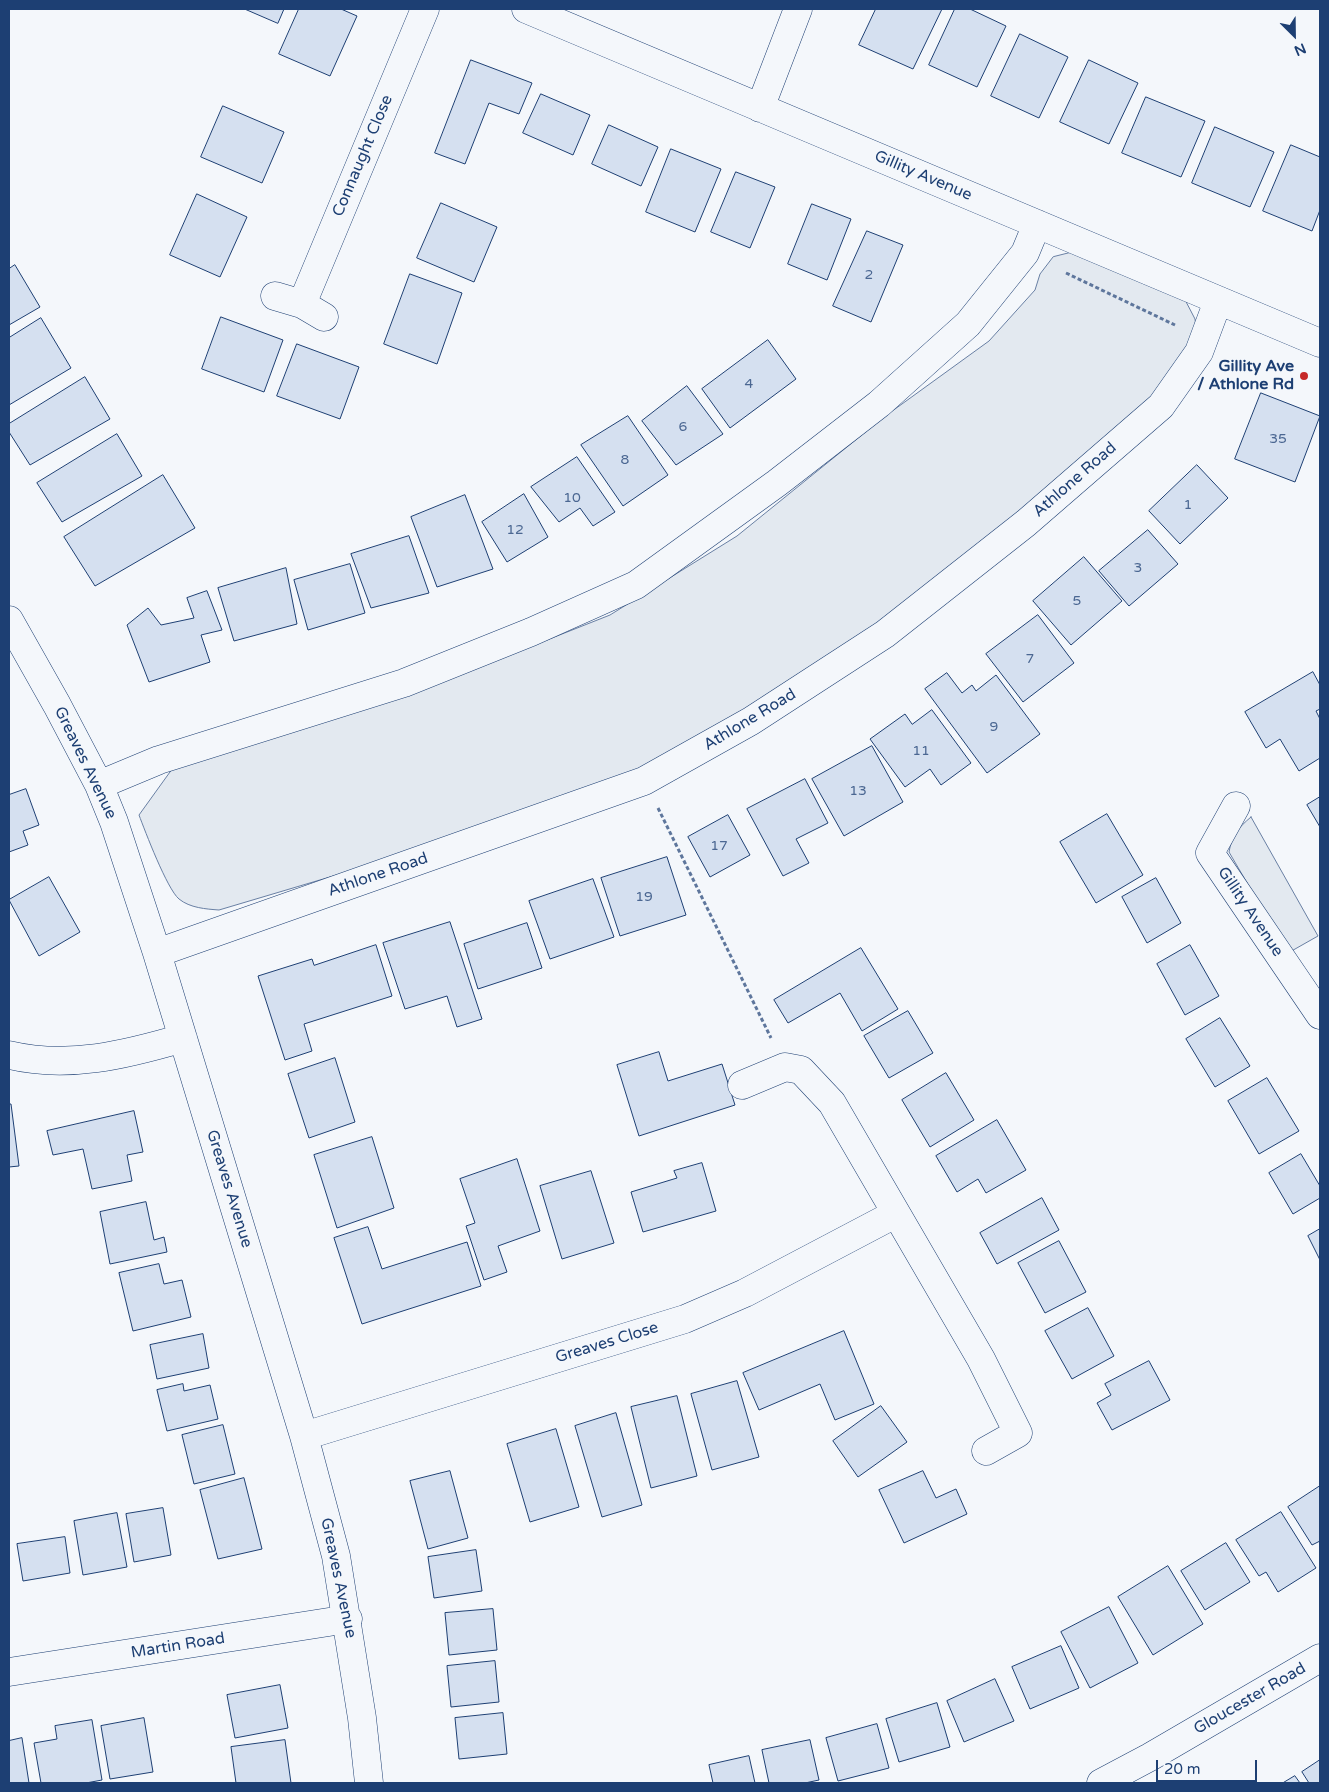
<!DOCTYPE html>
<style>
body{margin:0}
#map{position:relative;width:1329px;height:1792px;overflow:hidden;background:#f4f7fb;font-family:"Varela Round",sans-serif}
canvas{display:block}
.frame{position:absolute;inset:0;border:10px solid #1d3f73;pointer-events:none}
.north{position:absolute;left:1269px;top:10px;width:50px;height:50px;-webkit-text-stroke:4px #f4f7fb;paint-order:stroke;rotate:157deg;font-size:14px;font-weight:700;line-height:20px;text-align:center;color:#1d3f73}
.north::after{content:'';display:block;margin:auto;width:18px;height:22px;background:#1d3f73;clip-path:polygon(50% 0,100% 100%,50% 72%,0 100%)}
.scale{position:absolute;left:1156px;top:1760px;width:101px;height:22px;box-sizing:border-box;border:2px solid #1d3f73;border-top:0;padding-left:6px;font-size:15px;line-height:18px;white-space:nowrap;color:#1d3f73;-webkit-text-stroke:4px #f4f7fb;paint-order:stroke}
</style>
<div id="map">
<canvas width="1329" height="1792"></canvas>
<div class="frame"></div>
<div class="north">N</div>
<div class="scale">20 m</div>
</div>
<script>
const g = document.querySelector('canvas').getContext('2d');
g.lineJoin = 'round';
function fill(path, color) {
  g.fillStyle = color;
  g.fill(path, 'evenodd');
}
function trace(path, color, width, dash) {
  g.strokeStyle = color;
  g.lineWidth = width;
  g.lineCap = dash ? 'butt' : 'round';
  g.setLineDash(dash || []);
  g.stroke(path);
}
function label(font, color, halo, rows, align = 'center') {
  g.font = font + ' "Varela Round",sans-serif';
  g.lineWidth = 4;
  g.setLineDash([]);
  g.textBaseline = 'middle';
  g.strokeStyle = halo;
  g.fillStyle = color;
  for (const [text, x, y, turn = 0] of rows) {
    g.save();
    g.translate(x, y);
    g.rotate((+turn || 0) * Math.PI / 180);
    g.textAlign = isNaN(turn) ? turn : align;
    if (halo) g.strokeText(text, 0, 0);
    g.fillText(text, 0, 0);
    g.restore();
  }
}
const green = new Path2D(`
 M1073,252L1182,294L1195,319L1199,352L1137,415L866,636L667,761L461,838L219,910C206,909 190,908 179,899C167,889 145,831 139,815L175,765L418,691L610,615L737,536L884,417L989,341L1035,290L1040,274L1053,257Z
 M1251,817L1318,936L1288,953L1229,852C1232,835 1238,828 1251,817Z`);
const building = new Path2D(`
 M245,9H284L278,23Z
 M299,9H341L357,16L330,76L279,54Z
 M876,9H942L913,69L859,45Z
 M955,9H970L1006,26L977,87L929,65Z
 M1020,34L1068,57L1039,118L991,96Z
 M471,60L532,83L519,114L489,103L465,164L435,153Z
 M1089,60L1138,83L1109,144L1060,122Z
 M541,94L590,115L573,155L523,133Z
 M1146,97L1205,121L1181,177L1122,153Z
 M223,106L284,132L262,183L201,157Z
 M609,125L658,147L641,186L592,164Z
 M1215,127L1274,152L1250,207L1192,183Z
 M1291,145L1320,157V210L1312,231L1263,211Z
 M671,149L721,169L695,232L646,212Z
 M736,172L775,187L750,248L711,232Z
 M197,194L247,217L220,277L170,255Z
 M441,203L497,227L474,282L417,258Z
 M812,204L851,219L827,280L788,264Z
 M867,231L903,245L871,322L833,306Z
 M15,265L40,307L9,325V269Z
 M410,274L462,293L437,364L384,344Z
 M221,317L283,340L264,392L202,369Z
 M41,318L71,368L9,405V338Z
 M768,340L796,379L730,428L702,389Z
 M297,344L359,367L340,419L277,396Z
 M85,377L110,419L30,465L9,432V424Z
 M687,386L723,434L676,465L642,421Z
 M1261,393L1320,416L1295,482L1235,459Z
 M628,416L668,475L623,506L581,445Z
 M117,434L142,476L62,522L37,483Z
 M577,457L615,512L593,526L580,508L559,522L531,487Z
 M1197,465L1228,498L1180,544L1149,511Z
 M163,475L195,528L95,586L64,537Z
 M524,494L548,537L507,562L482,522Z
 M465,495L493,569L437,587L411,517Z
 M1148,530L1178,564L1129,606L1099,571Z
 M409,536L429,593L371,608L351,554Z
 M1084,557L1122,601L1071,645L1033,601Z
 M350,564L365,613L308,630L294,580Z
 M286,568L297,624L234,641L218,588Z
 M207,591L222,630L201,635L210,662L149,682L127,625L148,608L161,625L194,618L187,598Z
 M1038,615L1074,663L1023,702L986,654Z
 M1313,672L1320,685V709L1316,711L1320,719V758L1299,771L1280,739L1266,748L1245,712Z
 M947,673L962,693L972,685L976,691L996,675L1040,734L987,773L925,689Z
 M932,710L971,763L941,785L930,769L905,787L870,739L905,714L912,724Z
 M872,746L903,802L844,836L812,779Z
 M805,779L828,823L796,839L809,863L783,876L747,809Z
 M26,789L39,825L23,831L28,845L9,852V795Z
 M1320,797V827L1307,805Z
 M1107,814L1143,875L1096,903L1060,842Z
 M728,815L750,855L710,877L688,837Z
 M667,857L686,915L620,936L601,878Z
 M49,877L80,932L39,956L9,900Z
 M1156,878L1181,923L1147,943L1122,897Z
 M593,879L614,937L550,959L529,901Z
 M450,922L482,1019L457,1027L447,996L405,1009L383,943Z
 M527,923L542,968L478,989L464,944Z
 M376,945L392,996L304,1024L312,1051L285,1060L258,976L312,959L314,965Z
 M1190,945L1219,996L1185,1015L1157,964Z
 M861,948L898,1009L862,1031L840,993L788,1023L774,1000Z
 M908,1011L933,1053L889,1078L864,1036Z
 M1220,1018L1250,1066L1215,1087L1186,1039Z
 M659,1052L668,1081L722,1064L735,1105L639,1136L617,1065Z
 M335,1058L355,1122L309,1138L288,1074Z
 M946,1073L974,1120L930,1147L902,1100Z
 M1267,1078L1299,1131L1259,1154L1228,1101Z
 M9,1104H11L19,1166L9,1167Z
 M134,1111L143,1152L127,1155L132,1181L92,1189L83,1149L53,1155L47,1131Z
 M997,1120L1026,1170L986,1193L978,1179L957,1192L936,1156Z
 M372,1137L394,1208L337,1228L314,1155Z
 M1301,1154L1320,1186V1198L1293,1214L1269,1173Z
 M517,1159L540,1231L498,1246L507,1272L484,1280L466,1226L475,1223L460,1179Z
 M702,1163L716,1211L643,1232L631,1192L677,1178L674,1171Z
 M591,1171L614,1243L562,1259L540,1186Z
 M1042,1198L1059,1230L997,1264L980,1233Z
 M146,1202L154,1240L164,1237L167,1252L110,1264L100,1212Z
 M368,1227L382,1269L467,1242L481,1286L362,1324L334,1238Z
 M1320,1229V1260L1308,1236Z
 M1059,1241L1086,1292L1045,1313L1018,1263Z
 M159,1264L164,1284L182,1280L191,1317L133,1331L119,1273Z
 M1088,1308L1114,1356L1072,1379L1045,1331Z
 M844,1331L874,1404L835,1420L820,1384L759,1410L743,1373Z
 M203,1334L209,1368L157,1379L150,1345Z
 M1149,1361L1170,1400L1112,1430L1097,1403L1111,1395L1105,1384Z
 M737,1381L759,1457L712,1470L691,1394Z
 M183,1384L184,1391L210,1385L218,1419L167,1431L157,1390Z
 M677,1396L697,1476L651,1488L631,1407Z
 M881,1406L907,1442L858,1477L833,1441Z
 M616,1413L642,1505L602,1517L575,1426Z
 M223,1425L235,1474L194,1484L182,1435Z
 M556,1429L579,1507L530,1522L507,1444Z
 M450,1471L468,1538L428,1549L410,1481Z
 M923,1471L936,1498L956,1489L967,1514L904,1543L879,1490Z
 M244,1478L262,1549L218,1559L200,1490Z
 M1320,1486V1541L1312,1545L1288,1507Z
 M163,1508L171,1555L134,1562L126,1514Z
 M1281,1512L1316,1568L1278,1592L1266,1572L1259,1576L1236,1540Z
 M117,1513L127,1567L83,1575L74,1521Z
 M65,1537L70,1573L23,1581L17,1544Z
 M1226,1543L1250,1582L1205,1610L1181,1571Z
 M476,1550L482,1591L434,1598L428,1557Z
 M1168,1566L1203,1624L1153,1655L1118,1597Z
 M1109,1607L1138,1663L1090,1688L1061,1632Z
 M493,1609L497,1650L449,1655L445,1613Z
 M1061,1646L1079,1688L1030,1709L1012,1667Z
 M495,1661L499,1702L451,1707L447,1666Z
 M995,1679L1014,1721L964,1742L947,1701Z
 M280,1685L288,1728L235,1738L227,1695Z
 M937,1703L950,1747L899,1762L886,1719Z
 M503,1713L507,1754L459,1759L455,1718Z
 M144,1718L153,1772L110,1779L101,1726Z
 M92,1720L102,1780L86,1783H41L34,1743L57,1739L55,1726Z
 M877,1724L889,1768L838,1781L826,1738Z
 M22,1738L29,1783H9V1741Z
 M285,1740L291,1783H236L231,1747Z
 M810,1740L819,1780L805,1783H769L762,1750Z
 M749,1756L755,1783H713L709,1765Z
 M1320,1760V1783H1309L1302,1772Z
 M1295,1776L1300,1783H1283Z`);
const path = new Path2D(`
 M1066,273L1175,325
 M658,808L771,1038`);
const street = new Path2D(`
 M526,9L1320,343
 M760,108L798,9
 M275,296L302,304L324,317
 M302,304L425,9
 M9,620L57,705L99,785L114,822L157,953L304,1436L336,1556L362,1718L369,1783
 M99,785L159,760L404,683L531,632L636,585L777,483L879,404L968,324L1025,253L1037,224
 M1236,806L1210,853L1320,1015
 M157,953L644,781L751,721L885,634L1026,523L1161,406L1199,352L1218,301
 M9,1055C68,1069 125,1055 183,1038
 M742,1085L785,1067L801,1070L832,1103L981,1359L1018,1433L986,1451
 M304,1436L685,1319L745,1293L895,1214
 M9,1672L348,1619
 M1101,1783L1150,1757L1320,1658`);
const markers = [
 [1304,376,5,"#c62828"]
];
const numberNames = [
 ["2",869,275],
 ["4",749,384],
 ["6",683,427],
 ["35",1278,439],
 ["8",625,460],
 ["10",572,498],
 ["1",1188,505],
 ["12",515,530],
 ["3",1138,568],
 ["5",1077,601],
 ["7",1030,659],
 ["9",994,727],
 ["11",921,751],
 ["13",858,791],
 ["17",719,846],
 ["19",644,897]
];
const streetNames = [
 ["Connaught Close",363,156,-67],
 ["Gillity Avenue",923,176,23],
 ["Athlone Road",1075,480,-41],
 ["Athlone Road",750,720,-31],
 ["Greaves Avenue",85,763,64],
 ["Athlone Road",378,875,-19],
 ["Gillity Avenue",1250,912,56],
 ["Greaves Avenue",229,1189,73],
 ["Greaves Close",607,1343,-17],
 ["Greaves Avenue",338,1578,78],
 ["Martin Road",178,1646,-9],
 ["Gloucester Road",1250,1699,-30]
];
const poiNames = [
 ["Gillity Ave",1294,367],
 ["/ Athlone Rd",1294,385]
];
fill(green, '#e3e9f0');
trace(green, '#687fa3', 1);
fill(building, '#d5e0f0');
trace(building, '#1d3f73', 1);
trace(street, '#1d3f73', 29);
trace(path, '#5e769c', 3, [4, 2.5]);
trace(street, '#f4f7fb', 28);
for (const [x, y, r, color] of markers) {
  const dot = new Path2D();
  dot.arc(x, y, r, 0, 2 * Math.PI);
  g.fillStyle = color;
  g.fill(dot);
  trace(dot, '#f4f7fb', 2);
}
label('14px', '#4b6792', null, numberNames);
label('16px', '#1d3f73', '#f4f7fb', streetNames);
label('bold 16px', '#1d3f73', '#f4f7fb', poiNames, 'right');
</script>
